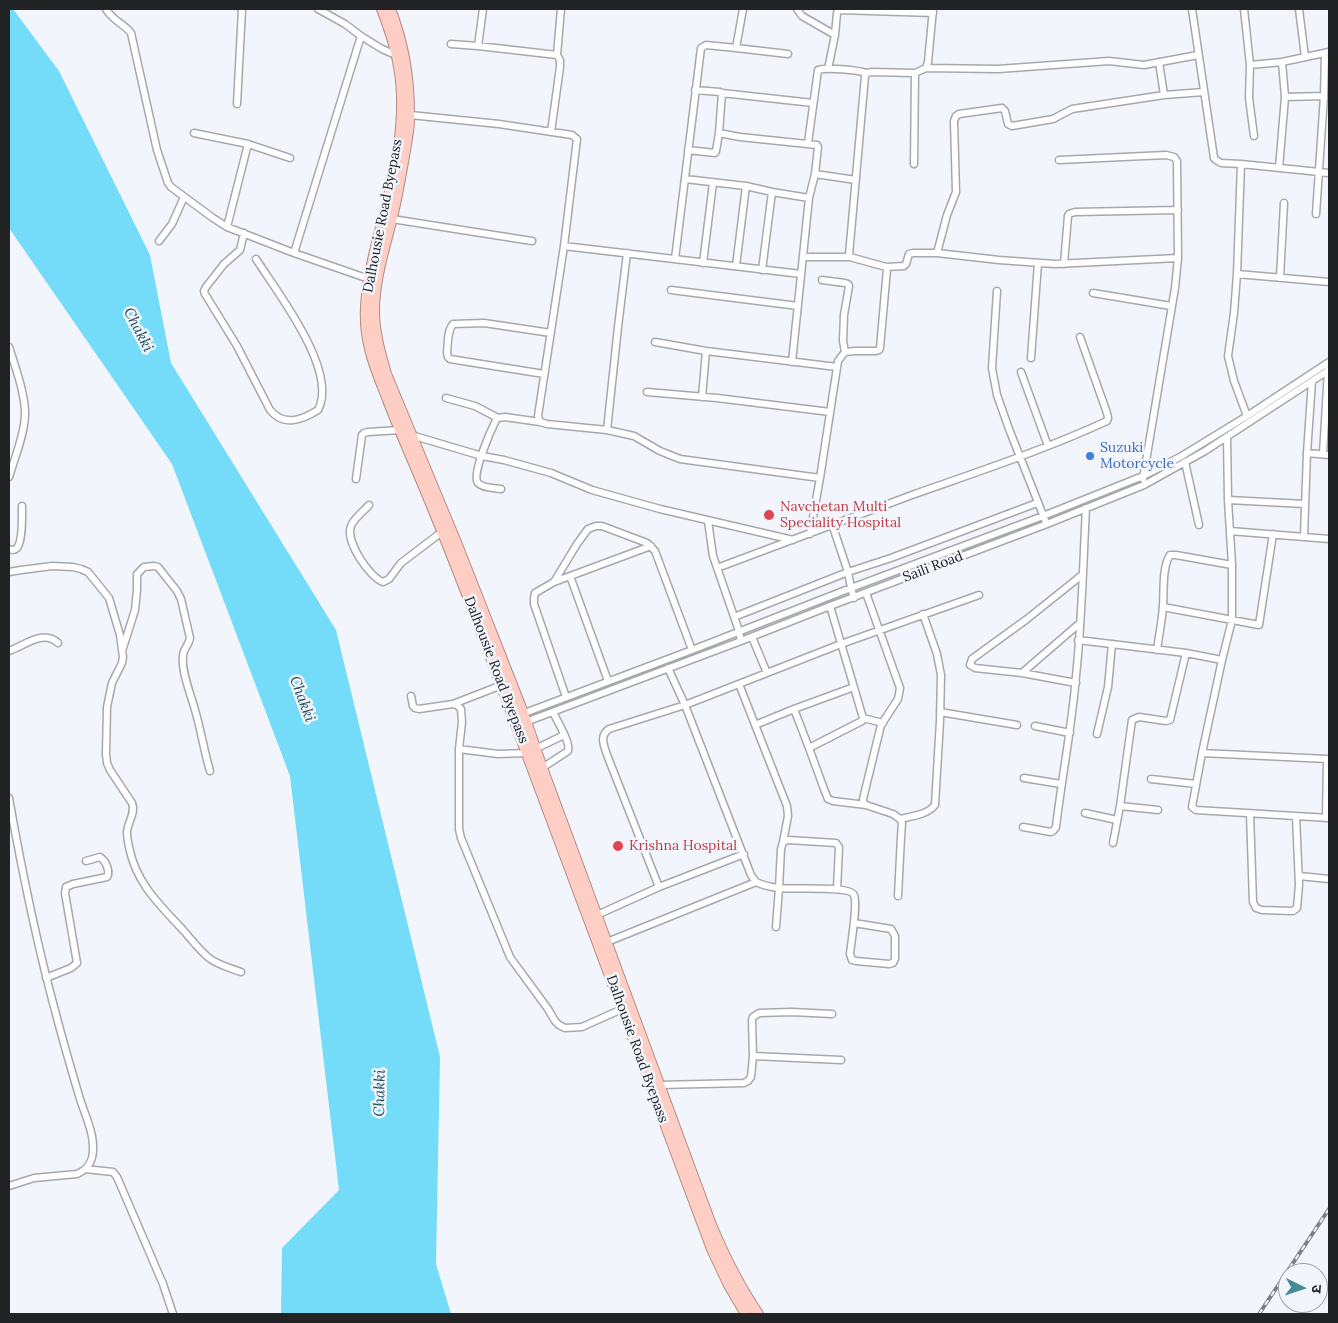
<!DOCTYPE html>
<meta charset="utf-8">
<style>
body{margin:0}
#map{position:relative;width:1338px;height:1323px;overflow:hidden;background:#f2f6fc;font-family:Lora,"Noto Sans Devanagari",serif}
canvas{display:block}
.frame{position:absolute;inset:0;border:10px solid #212325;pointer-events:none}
.north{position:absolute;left:1278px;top:1263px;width:50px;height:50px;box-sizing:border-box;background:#f2f6fc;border:1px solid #9ea2a6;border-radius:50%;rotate:94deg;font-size:14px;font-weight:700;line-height:20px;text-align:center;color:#212325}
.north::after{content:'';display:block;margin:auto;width:18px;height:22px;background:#468b98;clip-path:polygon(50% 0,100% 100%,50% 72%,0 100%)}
</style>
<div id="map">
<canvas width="1338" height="1323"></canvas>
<div class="frame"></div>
<div class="north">उ</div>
</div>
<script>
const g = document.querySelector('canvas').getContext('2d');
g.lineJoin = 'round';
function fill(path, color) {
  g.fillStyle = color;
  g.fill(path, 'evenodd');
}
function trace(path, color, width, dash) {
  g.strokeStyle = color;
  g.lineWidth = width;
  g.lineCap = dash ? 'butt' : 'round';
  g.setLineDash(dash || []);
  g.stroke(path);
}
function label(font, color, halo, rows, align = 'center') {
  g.font = font + ' Lora,serif';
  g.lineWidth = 5;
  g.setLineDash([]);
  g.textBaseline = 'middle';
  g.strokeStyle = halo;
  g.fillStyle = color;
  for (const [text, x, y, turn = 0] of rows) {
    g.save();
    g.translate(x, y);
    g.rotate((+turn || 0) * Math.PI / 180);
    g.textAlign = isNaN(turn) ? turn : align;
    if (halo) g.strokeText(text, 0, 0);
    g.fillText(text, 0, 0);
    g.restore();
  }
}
const water = new Path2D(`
 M9,9H13L59,71L150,255L171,363L336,630L440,1057L436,1264L451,1314H281L282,1248L339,1190L290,776L172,464L9,228Z`);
const minor = new Path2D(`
 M106,9C113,21 123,23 131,33L157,150L168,183L171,187L213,218L227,227L294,253L369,279
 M318,9L345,24L361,36L382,49L396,55
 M797,9L802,16L835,35
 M1192,9L1214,158L1216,160L1221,163L1241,164L1329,173
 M1244,9L1250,65L1249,98L1254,136
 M1299,9L1305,57
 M451,44L478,46L557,55
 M478,46L483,9
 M736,48L788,54
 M1159,62L1164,95
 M1250,65L1282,62L1329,52
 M926,68L998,69L1109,61L1144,65L1198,55
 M828,69L835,35L837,13L839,10L933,13
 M722,93L813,103
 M1285,97L1324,96
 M237,104L242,9
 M410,115L499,124L572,135L577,139L564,246L538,416L540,422L547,424L607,430L634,436L660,451L680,459L820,478
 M551,132L560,67V60L557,55L561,9
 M194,133L248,144L227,227
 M719,133L740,137L817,145L818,147L815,174L856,180
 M808,143L818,70C827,67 857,70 867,73
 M248,144L290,158
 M688,150L715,153L716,151L719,133L722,93L720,92L695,90
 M1059,160L1166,155L1174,157L1177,161L1178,258L1175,288L1143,479
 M914,164L915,73
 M1241,164L1237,274L1234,313L1228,356L1234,381L1247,416
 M1279,168L1285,97L1282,62
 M685,179L746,186L772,192L809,198
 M1316,214L1324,96L1325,53
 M392,219L532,241
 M244,233L240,250L224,264L206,287L204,291L205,294L237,346L270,410C284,427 302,420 318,410C339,371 277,292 256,259
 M159,241L172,224L184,197
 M564,246L801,274
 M294,253L361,36
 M937,253L947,215L956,192L954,121L956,116L959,114L1002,108L1005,111L1008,124L1012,126L1053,119L1072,109L1164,95L1204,92
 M803,257H850L886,267L904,266L906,264L909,254L913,253H937L999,260L1055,264L1178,258
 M850,257L849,255L865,76L867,73L872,72L915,73L926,68L928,62L933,9
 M675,259L701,48L706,45L736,48L743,9
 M703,263L713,183
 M1064,264L1068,216L1069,214L1075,212L1178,210
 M736,266L746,186
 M762,270L772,192
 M1237,274L1329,282
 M1280,278L1284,203
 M822,280L845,283L848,284L849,286L844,315L843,341L845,352
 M671,290L798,306
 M997,291L992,368L997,395L1009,429L1045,520
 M1093,293L1171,306
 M655,342L706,351L837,367
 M9,347C15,366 26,396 25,416C24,436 15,457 9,477
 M1031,358L1038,263
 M792,362L809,198L815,174
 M1021,372L1048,446
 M544,374L450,359L448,357L447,353C448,344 447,331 453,324L484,323L551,333
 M647,392L717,398L830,412
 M702,397L706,351
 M446,398L475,406L498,418
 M607,430L618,327L627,253
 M411,435L482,456L504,460L551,473L592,490L660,509L793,540
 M1227,437L1228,500L1232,565V620L1222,660L1202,753L1192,807L1196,810L1329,818
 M1307,453L1329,455
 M1323,454L1328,370
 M1185,462L1199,525
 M356,479L362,435L364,433L368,432L400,430
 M501,489C495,488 482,488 478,483C471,475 491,430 496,420L498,418L505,417L540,422
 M1228,500L1305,504
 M369,505C364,511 354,518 351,526C345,541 369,577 383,582L389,579L401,563L443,531
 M708,521L713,556L739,631L741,641
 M832,524L848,572L851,588L854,598
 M1230,531L1329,539
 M810,534L820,478L838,361L845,352L855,351H876L879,350L880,348L887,269L886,267
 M1304,536L1307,453L1312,381
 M9,549C12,550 14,551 17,548C23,541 22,515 22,506
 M717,568C782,544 847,519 912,495C977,472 1044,450 1107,421L1108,418L1107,413L1080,337
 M9,572L21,570L52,566L73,567L81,569L88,572L109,598L120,635L123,657L122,663L112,683L107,707L106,754L107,763L110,770L132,803C136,813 128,821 127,832C127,837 128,842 129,847C136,883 159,904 183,930C191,939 199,950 209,958C218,965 230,968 241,972
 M570,576L608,681
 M554,582L577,544L588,529L596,526H602L647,543L655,551L692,650
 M866,593L900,688L898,699L881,725L863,799V802L866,805L893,814L900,819L902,823L901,837L898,896
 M1163,607L1259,625L1273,534
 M734,617L848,572L891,558L1037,503
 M752,637L767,673
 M1078,640L1186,653L1222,660
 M123,648L135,610L137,590V574L144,567L154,566L158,567L177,591L181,599L190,638C189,645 183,649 183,656C181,671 191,695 195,710C201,730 204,751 210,771
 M1157,650C1159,635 1162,621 1163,606C1164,591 1162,567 1170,555H1176L1232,565
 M9,651C24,646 43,629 58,643
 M668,668L685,705L751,875L756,882C762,885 771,887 778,888C791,890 850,885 854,895C858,904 851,943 850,954L852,960L856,961L889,964L893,963L895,959V936L891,929L854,923
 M1022,673L1080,623
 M1076,683L1022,673L975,668L970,665L972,659L1027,619L1082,575
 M739,684L787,806L788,816L783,842
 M411,696L413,706L415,708L419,709L453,704L457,705L461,709L462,722L459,749V829L461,838L510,957L515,964L548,1009L555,1021L559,1025L565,1028L582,1027L622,1009
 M566,697L534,604V598L535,593L554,582L651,546
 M453,704L502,685
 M794,709L809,748L858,723L862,721L863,718L830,606
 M940,712L1017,725
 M514,717L692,650L851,588L1043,516L1143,476L1180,457L1247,416L1329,362
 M863,718L883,723
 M523,723L741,641L830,606L1047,524L1144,485L1205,451L1329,370
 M755,725L794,709L854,687
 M1035,726L1070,733
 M1097,734L1108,687L1112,644
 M809,748L824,789L828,799L833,801L866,805
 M459,749L498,754L527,753
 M535,749L564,735
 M1202,753L1327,759L1326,818
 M542,768L565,753C566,752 568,752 568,750C571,743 556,719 553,712
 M1024,778L1061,784
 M1151,779L1196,784
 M9,798C22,872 37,945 57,1018C64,1045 72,1072 80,1099C85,1115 94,1133 93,1150C93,1161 87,1170 77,1174L34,1178L9,1186
 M1120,806L1158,810
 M1085,813L1117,820
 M1250,813L1253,902L1256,908L1262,910L1293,911L1297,908L1299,885L1296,816
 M900,819C912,816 927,815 935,805L940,721L941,675L937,654L923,614
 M1023,827L1051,832L1053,831L1056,827C1062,776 1072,726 1076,676C1082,620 1083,564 1086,508
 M1113,843L1120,806L1132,720L1139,717L1166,721L1170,720L1186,653
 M1299,876L1329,879
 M659,887L607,755C604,745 599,736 609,729L685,705L841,644L979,595
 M597,915L659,887L744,854
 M776,927L779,888L781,849L783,842L788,840L836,843L839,847L837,889
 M607,942L756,882
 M46,978L71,968L77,963L65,893L66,887L73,884L107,877L108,875C109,869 106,861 100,857L86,861
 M753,1056L841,1060
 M659,1085L744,1083L748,1081L751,1077L753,1056L752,1020L753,1017L759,1013L792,1012L832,1014
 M85,1169L113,1172L117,1177L163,1284L173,1314`);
const trunk = new Path2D(`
 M382,9C389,27 396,47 399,67C408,116 396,169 384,216C375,251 364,288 366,324C368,352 378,374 388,400C397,423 407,447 417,470C439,522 460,575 480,628L712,1249L729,1285L746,1314
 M390,9C403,42 409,77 409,113C410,125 407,138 405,150C401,174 397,198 391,221C384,250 374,280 374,311C374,332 380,353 386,374L457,545L523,713L542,768L711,1225C724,1256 739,1286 758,1314`);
const rail = new Path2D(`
 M1259,1314L1329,1209`);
const markers = [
 [1090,456,5,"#3f7fe0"],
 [769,515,6,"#e0444e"],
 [618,846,6,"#e0444e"]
];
const streetNames = [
 ["Dalhousie Road Byepass",383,216,-79],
 ["Saili Road",933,567,-21],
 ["Dalhousie Road Byepass",496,670,69],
 ["Dalhousie Road Byepass",637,1049,70]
];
const shopNames = [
 ["Suzuki",1100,448],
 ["Motorcycle",1100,464]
];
const healthNames = [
 ["Navchetan Multi",780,507],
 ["Speciality Hospital",780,523],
 ["Krishna Hospital",629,846]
];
const waterNames = [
 ["Chakki",138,330,63],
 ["Chakki",302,699,70],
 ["Chakki",380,1093,-89]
];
fill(water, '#74dbf9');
trace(minor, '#a5a9ae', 9);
trace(trunk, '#b18a83', 12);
trace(minor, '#fff', 6);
trace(trunk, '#fecec4', 10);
trace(rail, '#7b7e82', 4);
trace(rail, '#f2f6fc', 2, [5.5]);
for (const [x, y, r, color] of markers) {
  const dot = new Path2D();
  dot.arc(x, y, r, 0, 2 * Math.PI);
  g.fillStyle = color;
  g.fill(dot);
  trace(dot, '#f2f6fc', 2);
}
label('14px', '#212325', '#f2f6fc', streetNames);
label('14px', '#366cbe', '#f2f6fc', shopNames, 'left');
label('14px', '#be3a42', '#f2f6fc', healthNames, 'left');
label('italic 15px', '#25525f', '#f2f6fc', waterNames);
</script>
